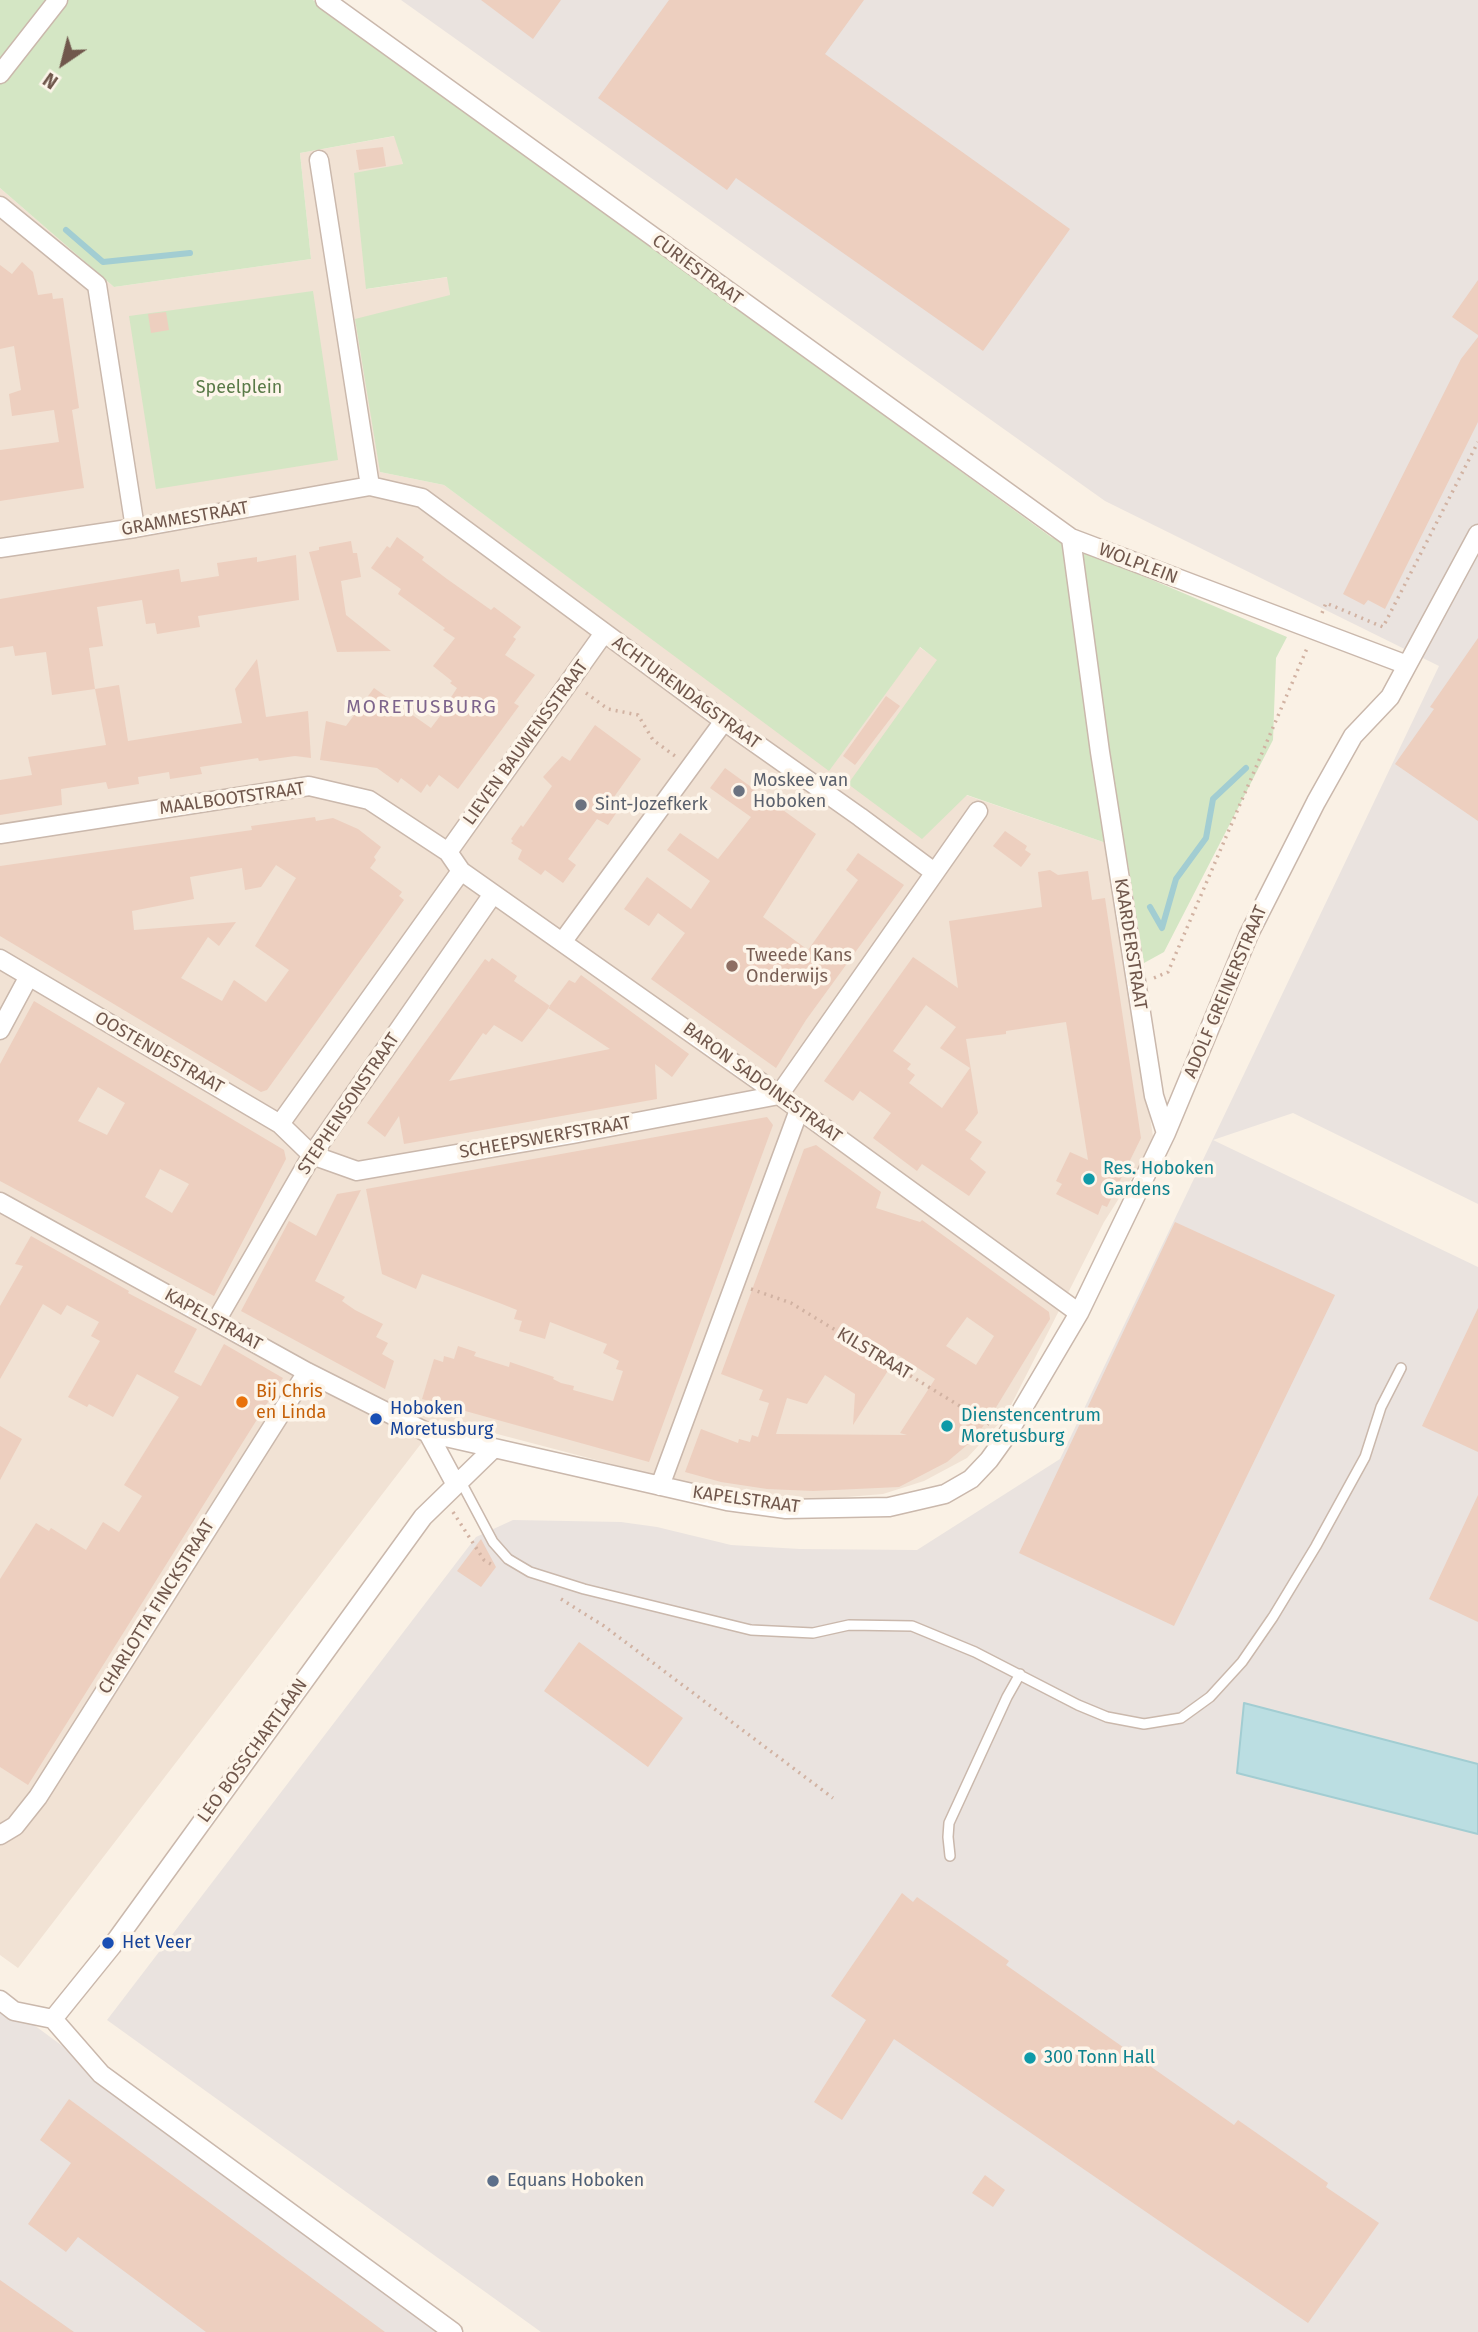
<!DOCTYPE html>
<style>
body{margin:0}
#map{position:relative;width:1478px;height:2332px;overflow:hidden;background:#faf1e5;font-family:"Fira Sans",sans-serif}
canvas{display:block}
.north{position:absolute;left:28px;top:28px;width:70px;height:70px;-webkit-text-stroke:5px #fdf5ea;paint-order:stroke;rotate:215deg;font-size:19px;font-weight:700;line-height:28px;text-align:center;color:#70574c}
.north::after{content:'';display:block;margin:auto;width:24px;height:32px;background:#70574c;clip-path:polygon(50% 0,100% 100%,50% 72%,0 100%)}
</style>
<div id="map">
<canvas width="1478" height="2332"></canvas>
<div class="north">N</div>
</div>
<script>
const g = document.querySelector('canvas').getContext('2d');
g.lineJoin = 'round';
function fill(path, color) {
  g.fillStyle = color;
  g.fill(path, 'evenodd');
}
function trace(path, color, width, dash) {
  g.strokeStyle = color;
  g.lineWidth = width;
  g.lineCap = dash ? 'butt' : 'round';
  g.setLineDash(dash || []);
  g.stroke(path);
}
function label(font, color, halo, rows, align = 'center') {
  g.font = font + ' "Fira Sans",sans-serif';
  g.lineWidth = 7;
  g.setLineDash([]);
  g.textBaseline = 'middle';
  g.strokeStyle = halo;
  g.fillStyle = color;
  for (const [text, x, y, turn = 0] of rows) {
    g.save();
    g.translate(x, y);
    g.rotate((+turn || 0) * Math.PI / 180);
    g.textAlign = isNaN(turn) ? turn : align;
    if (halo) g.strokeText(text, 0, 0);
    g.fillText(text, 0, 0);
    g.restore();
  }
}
const residential = new Path2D(`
 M395,136L403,164L367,289L448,277L450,295L380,472L444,485L829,769L919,647L937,659L966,795L1109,844L1154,1143L1104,1222L1005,1417L967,1458L924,1481L883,1494L810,1500L684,1483L440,1419L18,1968L0,1955V188L114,287L311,259L300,153Z`);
const industrial = new Path2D(`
 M401,0H1478V1204L1293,1113L1213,1140L1478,1267V2332H541L107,2020L476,1537L513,1520L621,1522L657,1527L731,1545L800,1549L917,1550L1060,1459L1439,666L1105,501Z
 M0,2000L451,2332H0Z`);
const green = new Path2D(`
 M0,0H313L1051,537L1287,637L1276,658L1273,740L1164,952L1144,963L1128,864L1109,844L967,795L922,839L848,784L937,660L920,647L829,771L444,485L380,472L355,319L450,295L447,277L366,289L354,173L403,164L394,136L300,153L311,259L114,287L0,188Z
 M313,291L338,460L156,489L129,316Z`);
const water = new Path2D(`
 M1244,1703L1478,1764V1834L1237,1773Z`);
const stream = new Path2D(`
 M66,230L103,262L190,253
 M1150,907L1162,928L1176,879L1206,838L1213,799L1246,768`);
const building = new Path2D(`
 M481,0H561L533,39Z
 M669,0H864L825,54L1070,229L983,351L736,178L727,190L598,98Z
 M383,147L386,166L359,170L356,150Z
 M22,262L33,272L38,295L52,293L53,299L63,298L79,408L72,410L84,488L0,501V450L59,442L54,410L12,416L9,394L21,390L14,346L0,349V265L12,274Z
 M1478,280V335L1452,317Z
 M166,312L169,330L151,333L148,314Z
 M1478,337V422L1385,609L1368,600L1364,605L1343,594L1461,359Z
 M397,537L424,557L422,560L447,579L491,610L494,607L521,627L513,637L516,639L505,655L535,675L514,703L519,706L458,789L439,775L430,787L427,784L421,793L401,778L398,783L377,768L320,760L326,721L346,726L374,688L431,728L450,703L448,702L457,688L450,683L452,681L433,666L455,638L443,630L445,628L398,594L401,589L371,568L387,546L390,548Z
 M351,541L353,553H357L361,577L341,581L346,615L391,651L337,652L309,552L319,550V547Z
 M296,555L299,600L198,616L200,627L157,634L155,623L146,624L142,600L97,607L103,646L89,648L95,689L52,695L46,652L15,656L13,646L0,648V599L179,569L181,582L219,576L217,563L257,557V562Z
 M1478,638V821L1395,764L1434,709L1430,707Z
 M257,659L266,717L308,711L311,758L295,756L259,761L258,758L200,767L202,774L170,779L169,772L138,777L139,784L108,789L106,782L61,789L62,805L0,815V780L32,775L28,757L106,745L95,689L119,685L128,741L242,723L235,689Z
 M886,696L900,706L855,765L843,756Z
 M595,725L641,759L614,797L623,803L608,825L597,819L568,859L576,865L563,883L545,870L541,875L518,859L522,850L511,843L513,841L511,839L521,825L523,827L552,786L543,777L562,756L570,761Z
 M725,768L816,834L763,917L808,950L858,880L846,870L858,853L904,885L806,1020L776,1068L651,979L685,933L658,913L649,926L624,909L647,877L691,909L710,881L667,850L680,833L718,859L751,817L710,788Z
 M315,817L316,821L333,818L358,829L381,847L374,857L376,860L370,868L402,892L399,896L404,900L267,1090L261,1092L0,936V866L252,830L251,826ZM276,865L296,878L255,946L289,970L266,1002L234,980L222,1001L181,978L208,937L219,946L236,922L134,930L132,911L194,899L190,877L242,868L245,890L261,887Z
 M1005,831L1027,846L1025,850L1031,854L1021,867L993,846Z
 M1050,870L1058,875L1088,871L1092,900L1105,898L1141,1138L1107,1207L1102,1205L1098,1215L1056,1194L1062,1184L1056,1181L1070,1152L1088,1160L1066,1022L1006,1031V1034L966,1039L978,1113L965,1130L982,1142L970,1159L986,1172L969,1196L922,1164L917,1171L873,1138L891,1113L860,1091L853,1101L824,1081L913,957L958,988L949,921L1042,907L1038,872ZM926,1005L956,1027L940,1048L970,1068L942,1108L909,1083L915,1075L907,1069L911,1064L893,1051Z
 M492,958L517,976L514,981L550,1006L522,1042L494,1025L486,1035L483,1033L449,1081L610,1049L548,1008L569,980L575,983L581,975L689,1054L672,1077L655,1064L657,1099L404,1144L399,1116L385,1137L367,1123L485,959L489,962Z
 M34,1001L284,1150L286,1159L214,1296L0,1181V1064ZM98,1087L125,1103L107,1135L78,1121ZM160,1169L189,1184L172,1213L145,1197Z
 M767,1117L773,1125L649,1462L422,1399L434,1359L443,1362L444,1356L454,1359L458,1346L476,1352L474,1356L509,1367L510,1362L554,1377L553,1379L561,1383L574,1386L573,1390L613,1401L623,1371L616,1369L619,1361L603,1353L607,1344L550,1322L545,1339L519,1331L522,1321L514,1319L517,1310L502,1304L422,1274L416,1289L382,1274L366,1189Z
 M816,1145L881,1192L876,1208L920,1222L922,1220L1049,1312L1050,1319L992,1414L973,1440L947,1462L899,1487L813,1491L767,1489L721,1482L685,1472L701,1429L738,1443L739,1439L750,1442L752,1435L758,1437L769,1403L759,1400L763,1390L721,1374L804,1149ZM967,1317L994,1336L976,1365L946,1346ZM898,1355L935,1379L900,1433L907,1435L776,1434L787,1398L807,1404L825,1375L855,1394L853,1425Z
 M361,1190L315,1281L345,1297L342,1301L355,1310L383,1324L376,1337L388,1343L382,1354L394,1361L385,1389L241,1311L289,1221L316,1236L337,1194Z
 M1175,1222L1335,1295L1174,1626L1019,1553Z
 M31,1236L129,1291L128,1293L197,1329L174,1372L201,1386L224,1344L283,1378L28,1785L0,1767V1579L36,1523L49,1531L51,1528L86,1550L103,1522L119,1532L142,1496L124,1485L179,1397L137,1374L113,1417L89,1404L87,1407L68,1397L100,1341L91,1336L99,1322L67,1305L61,1315L43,1304L0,1379V1306L23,1266L15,1264Z
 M1478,1308V1452L1422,1426Z
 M0,1426L22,1439L0,1480Z
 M1478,1495V1622L1429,1599Z
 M481,1539L496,1567L481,1587L457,1571Z
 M579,1642L683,1718L648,1767L544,1691Z
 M902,1893L913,1902L917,1897L1009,1961L1006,1965L1234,2125L1238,2120L1328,2183L1326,2187L1379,2223L1308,2323L894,2039L842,2120L814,2102L866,2020L831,1996Z
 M69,2099L385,2332H206L78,2237L66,2252L28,2224L71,2163L40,2140Z
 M985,2175L1005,2190L993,2207L972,2193Z
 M0,2280L74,2332H0Z`);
const path = new Path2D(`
 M1322,613L1326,603L1383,627L1478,442
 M586,693L608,709L638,715L653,740L675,756
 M1154,978L1168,972L1308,646
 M751,1289L791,1303L991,1425
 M453,1512L484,1560L491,1564
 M561,1599L604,1626L833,1798`);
const lane = new Path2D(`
 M460,1480L493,1542L508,1559L530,1572L584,1589L751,1630L813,1633L849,1625L912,1626L975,1652L1078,1705L1107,1717L1144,1724L1181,1718L1210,1697L1242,1662L1273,1617L1316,1546L1365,1457L1381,1407L1401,1368
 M950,1856L948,1837L949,1823L1007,1697L1020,1674`);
const street = new Path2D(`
 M325,0L1071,538
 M0,74L58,0
 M319,160L370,486
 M0,206L97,285L135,528
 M0,548L135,528L370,486L422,498L724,721L860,817L934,872
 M0,834L309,786L369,800L448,852L461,871L779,1095L1079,1313
 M448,852L604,633
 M563,941L724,721
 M0,959L280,1124L312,1155L357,1171L573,1134L779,1095L978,811
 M0,1030L29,976
 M280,1124L461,871
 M1166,1133L1154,1096L1100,752L1071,538L1407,665
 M0,1202L307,1372L428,1433L727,1501L786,1509L889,1507L945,1494L971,1479L989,1460L1007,1435L1079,1313L1166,1133L1249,934L1316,802L1353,736L1390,697L1478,534
 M216,1321L312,1155L493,894
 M428,1433L456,1485
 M660,1486L799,1110
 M0,1835L15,1826L38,1797L307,1372
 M0,2000L14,2011L53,2019L101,2074L453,2332
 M53,2019L112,1946L423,1517L494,1448`);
const markers = [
 [739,791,7,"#6b7280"],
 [581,805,7,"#6b7280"],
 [732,966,7,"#8d6e63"],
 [1089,1179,7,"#0f9aa8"],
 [242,1402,7,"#e8710a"],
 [376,1419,7,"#1a4fb4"],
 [947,1426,7,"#0f9aa8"],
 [108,1943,7,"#1a4fb4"],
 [1030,2058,7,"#0f9aa8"],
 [493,2181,7,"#5c6f8a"]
];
const streetNames = [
 ["CURIESTRAAT",697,270,36],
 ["GRAMMESTRAAT",185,519,-10],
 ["WOLPLEIN",1138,564,21],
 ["ACHTURENDAGSTRAAT",686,693,36],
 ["LIEVEN BAUWENSSTRAAT",526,743,-54],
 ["MAALBOOTSTRAAT",232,799,-8],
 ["KAARDERSTRAAT",1130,944,81],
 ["ADOLF GREINERSTRAAT",1226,992,-67],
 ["OOSTENDESTRAAT",159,1053,30],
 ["BARON SADOINESTRAAT",762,1083,36],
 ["STEPHENSONSTRAAT",349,1104,-56],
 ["SCHEEPSWERFSTRAAT",545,1138,-10],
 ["KAPELSTRAAT",213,1320,29],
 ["KILSTRAAT",874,1354,31],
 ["KAPELSTRAAT",746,1500,8],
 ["CHARLOTTA FINCKSTRAAT",157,1607,-58],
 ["LEO BOSSCHARTLAAN",253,1751,-54]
];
const parkNames = [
 ["Speelplein",239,388]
];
const worshipNames = [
 ["Moskee van",753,781],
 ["Hoboken",753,802],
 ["Sint-Jozefkerk",595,805]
];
const educationNames = [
 ["Tweede Kans",746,956],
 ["Onderwijs",746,977]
];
const cultureNames = [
 ["Res. Hoboken",1103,1169],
 ["Gardens",1103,1190],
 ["Dienstencentrum",961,1416],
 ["Moretusburg",961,1437],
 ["300 Tonn Hall",1044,2058]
];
const foodNames = [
 ["Bij Chris",256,1392],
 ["en Linda",256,1413]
];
const transitNames = [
 ["Hoboken",390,1409],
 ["Moretusburg",390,1430],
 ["Het Veer",122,1943]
];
const serviceNames = [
 ["Equans Hoboken",507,2181]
];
const neighbourhoodNames = [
 ["MORETUSBURG",422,708]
];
fill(residential, '#f1e2d4');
fill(industrial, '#eae3df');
fill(green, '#d4e6c4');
fill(water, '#bbdee2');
trace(water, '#a2cdd2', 2);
trace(stream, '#a2cdd2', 6);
fill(building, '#edcfbf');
trace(lane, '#cab8ac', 12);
trace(street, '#cab8ac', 21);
trace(path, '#d1b2a2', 3.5, [2, 5]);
trace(lane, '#fff', 9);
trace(street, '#fff', 18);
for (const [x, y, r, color] of markers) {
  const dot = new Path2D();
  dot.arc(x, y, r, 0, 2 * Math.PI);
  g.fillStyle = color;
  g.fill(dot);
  trace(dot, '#fdf5ea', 2.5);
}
label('18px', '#70574c', '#fdf5ea', streetNames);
label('18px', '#5a7a48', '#fdf5ea', parkNames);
label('18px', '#5b616d', '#fdf5ea', worshipNames, 'left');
label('18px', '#785e54', '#fdf5ea', educationNames, 'left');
label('18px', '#0d838f', '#fdf5ea', cultureNames, 'left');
label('18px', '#c56008', '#fdf5ea', foodNames, 'left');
label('18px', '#164399', '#fdf5ea', transitNames, 'left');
label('18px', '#4e5e75', '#fdf5ea', serviceNames, 'left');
g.letterSpacing = '2px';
label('19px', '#7d648c', '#fdf5ea', neighbourhoodNames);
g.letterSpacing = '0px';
</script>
